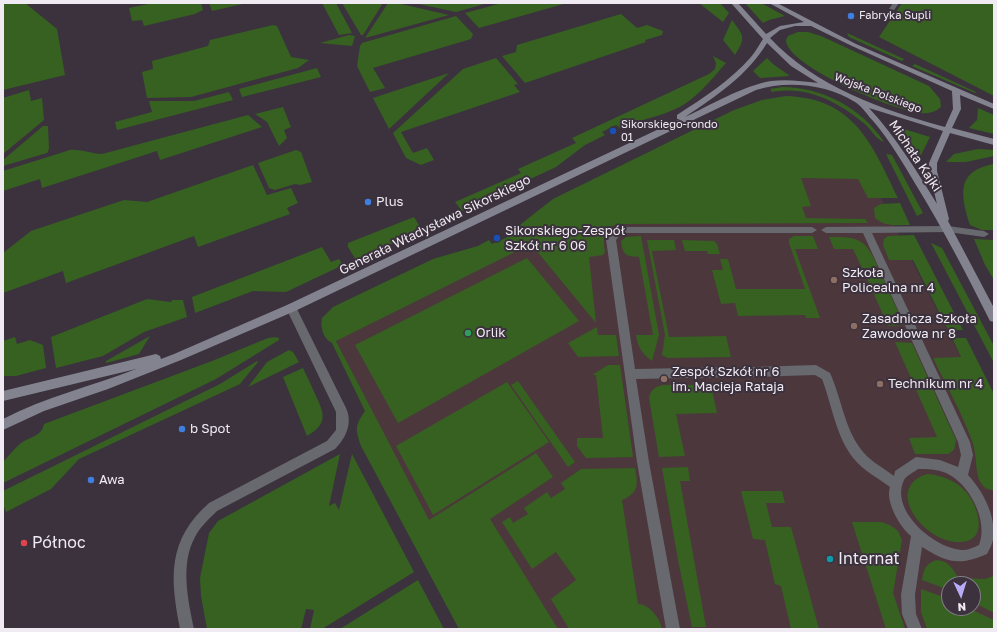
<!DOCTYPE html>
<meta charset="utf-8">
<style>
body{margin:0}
#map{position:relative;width:997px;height:632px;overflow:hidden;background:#3b323e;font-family:"Golos Text",sans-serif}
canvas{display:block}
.frame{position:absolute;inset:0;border:4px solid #f0eaf2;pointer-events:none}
.north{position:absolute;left:941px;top:576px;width:40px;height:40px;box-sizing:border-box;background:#3b323e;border:1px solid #837c86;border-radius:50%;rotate:176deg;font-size:11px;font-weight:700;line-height:16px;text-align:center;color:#f0eaf2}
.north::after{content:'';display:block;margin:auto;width:14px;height:18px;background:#b8abf7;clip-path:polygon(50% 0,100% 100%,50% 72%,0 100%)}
</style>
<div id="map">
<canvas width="997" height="632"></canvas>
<div class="frame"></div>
<div class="north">N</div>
</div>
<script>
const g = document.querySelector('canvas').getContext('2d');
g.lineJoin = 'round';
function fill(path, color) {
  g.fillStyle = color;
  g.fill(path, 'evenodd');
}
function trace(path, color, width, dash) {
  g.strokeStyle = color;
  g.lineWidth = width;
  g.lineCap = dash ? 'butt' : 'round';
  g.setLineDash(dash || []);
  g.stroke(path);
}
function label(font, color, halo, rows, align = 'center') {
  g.font = font + ' "Golos Text",sans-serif';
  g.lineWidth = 4;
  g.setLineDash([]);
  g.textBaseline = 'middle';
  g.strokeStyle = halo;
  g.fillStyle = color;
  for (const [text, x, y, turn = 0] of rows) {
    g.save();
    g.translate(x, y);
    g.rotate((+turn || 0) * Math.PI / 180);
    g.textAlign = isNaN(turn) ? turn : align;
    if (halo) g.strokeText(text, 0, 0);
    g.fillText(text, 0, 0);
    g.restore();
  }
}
const education = new Path2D(`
 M783,109L852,138L896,229L994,423V629H483L331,331ZM949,584H973V608H949Z`);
const green = new Path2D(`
 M3,3H25L57,29L65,75L3,90Z
 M153,3H201L203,10L195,14L144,26L142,20L132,21L129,8Z
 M209,3H247L212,11Z
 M322,3H336L352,33L339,35Z
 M342,3H383L363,35H361Z
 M388,3H397L449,15L365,38Z
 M414,3H488L456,12Z
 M502,3H567L479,28L465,13Z
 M699,3H720L729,13L723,22Z
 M745,3H761L785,16L769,20L763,23Z
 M902,3H994V96L879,37Z
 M621,14L637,28L647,25L663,31L662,35L645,40L646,42L525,83L502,56L516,52L517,45Z
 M456,16L473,34L471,39L373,68L385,88L370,92L357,66L360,46L362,43Z
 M732,20C744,36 746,38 735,55L723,40Z
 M273,25L277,26L291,57L309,60L298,68L191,97L147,98L142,72L153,69L152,61L208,46L210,40Z
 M798,32H808L821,36L929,86L940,99L941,107C935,112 929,114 921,113C897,112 786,66 786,40L788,36Z
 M847,33L904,59L902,61L849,37Z
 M349,35L355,36L352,46L320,43Z
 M713,56L726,63C711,80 694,102 673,110C656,118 637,120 620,128L616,125L602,132L605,135L585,145L556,167L462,211L455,202L521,173L518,169L576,143L572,138L709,74L715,69L716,63Z
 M496,58L518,84L514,85L520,92L401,132L413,153L427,148L434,160L421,165L406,158L393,133L463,69Z
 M767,58L773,64L790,76L760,78L753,71Z
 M915,64L976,92L975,93L912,66Z
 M317,68L321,77L242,97L239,89Z
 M449,73L389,129L373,98Z
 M782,87C822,87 862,108 884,142C876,139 872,131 866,125C840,103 808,85 772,92L770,89Z
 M29,90L31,101L42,98L44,120L3,154V98Z
 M229,92L233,100L117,130L115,122L152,112L149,101H194Z
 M786,96C854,98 872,144 898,198H868L858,179L801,178L811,206L802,207L806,218L865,219L868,223L618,224C602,229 603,238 605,252L603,255L589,257L596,323L531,244L336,341L429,520L536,453L553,477L490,519L558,629H459L361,446C355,428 355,426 365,411L332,343C323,339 320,326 322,318L333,307L433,259L478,246L489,240L492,244L508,237L505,232L521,224L553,199L734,110L762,100Z
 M283,107L291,127L284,130L287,138L279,146L267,122L255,114Z
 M978,108L994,115V134L969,128L977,120Z
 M248,115L262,127L160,160L157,151L42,188L40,179L3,191V171L70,150C81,149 91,154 102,154Z
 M43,126H48L49,149L47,153L3,166V160Z
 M894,126L930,137L921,155L908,150Z
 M978,149L994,150V156L966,162H946L954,154Z
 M296,150L301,152L312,182L300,185L295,184L275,190L269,188L258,163Z
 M886,154L892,155L923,213L917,216Z
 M994,164V230H982L970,225C961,196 955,171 994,164Z
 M253,165L267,195L291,188L298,203L287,208L290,214L198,247L194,236L66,283L63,271L3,293V253L31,231L124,200L147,202Z
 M900,203L910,225C897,225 885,227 875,218L874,208L881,204Z
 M414,217L422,230L356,260L348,247V243Z
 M914,235L963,330H948L913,260H889L883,245L884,239L888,236Z
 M641,236L659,335L652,361C642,354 638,347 636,335H653L639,257C626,256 623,256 621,241L626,237Z
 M794,236H813L818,249H795L820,318H806L805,315L738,316L735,303L721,304L712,270H723L720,259H728L736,289H805L789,243V239Z
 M829,237C858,237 865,238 877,265L876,268H862L853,249H834Z
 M974,239L994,240V280L985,265Z
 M647,240H674L676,250L652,251L669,337L726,336L731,357L668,358L662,355L665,335Z
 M682,240L714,241L717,244L720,254H708L707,251H685Z
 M931,243L942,248L994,346V363Z
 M322,247L331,262L339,259L343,265L286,292L253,291L195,313L192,297Z
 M527,258L579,321L398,423L355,345Z
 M865,274H879L882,276L904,325L888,326Z
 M147,299L171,302L172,300H183L187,317L144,332L103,356L56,368L51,337Z
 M597,327L598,335H616L619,356L578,357L568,343Z
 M150,336L139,354L106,363V361Z
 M15,337L17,344L30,340L43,345L46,368L16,376H3V341Z
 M275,337L279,338V340L216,379L3,483V462C9,455 14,449 21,443C30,437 42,436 44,424L212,361L268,338Z
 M952,338H966L994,394V490C988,490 984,488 981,483C975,474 977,454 972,441C962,413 946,385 933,358L961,357Z
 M895,342L912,343L956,440L954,450L948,454H915L909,438L937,437Z
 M289,350L293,352L299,362L248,387L267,362Z
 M257,361L258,362L240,384L79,459L51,489L6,512L3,504V491L220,384Z
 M608,365H620L633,457L586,458L577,446V438H603L596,375H592Z
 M303,368C307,376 311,385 315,394C324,413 329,423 307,436L283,377Z
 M518,381L575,462L568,467L511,385Z
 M507,382L549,442L433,515L396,446Z
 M663,385H711L717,413L676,414L685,456L659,457L649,398C651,389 655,387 663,385Z
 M340,454L329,506L335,503L339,510L352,454L414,572L322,629H310L314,610L306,609L301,629H207L201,596L200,578L209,533L218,521Z
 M688,467L690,481H680L706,627H692L678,560L662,468Z
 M635,468C638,484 639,493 622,500L638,604C649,604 660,618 662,629H569L551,599L576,580L556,552L532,569L502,522L510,517L513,523L528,514L524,508L547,492L551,498L565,489L561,483L581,469Z
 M927,474C942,475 957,481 967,493C978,506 989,540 962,542C925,545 882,488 927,474Z
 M741,491H782L785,503H766L772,527H791L819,629H791L781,586L775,584L765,540L753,539Z
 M852,522H881L890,525L898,531L902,540L893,593L905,629H886Z
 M937,560C948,561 953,568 958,578L985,579L994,576V613L973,602V584H949V590L922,580C924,569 925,564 937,560Z
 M418,580L444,629H340Z
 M921,589L949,599V608H968L994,620V629H927L921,612Z`);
const lane = new Path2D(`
 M893,3H899L894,10H890L889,9Z
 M948,226L984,231L989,234L984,237L948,232L872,233L970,442L973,455L968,475C983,491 997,517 993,540C992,545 989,550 987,554C959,566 948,563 922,547L915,595L916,614L922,629H908L902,614L901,595L911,536C900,527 885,502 890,487C878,478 864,471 854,459C836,437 832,405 822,379L815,375L753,377L749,375L748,372L749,369L753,367L816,365L830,373C841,397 844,426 860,448C868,460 882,467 894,476L895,471L916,457L940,460L958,467L961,455L958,442L863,233H826L821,230L826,227ZM918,469C927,469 937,469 946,473C969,483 989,521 979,545C974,547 969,550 964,550C936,550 889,511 904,480C906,476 914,472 918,469Z
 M626,227H812L817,230L812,233H626L620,235L616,240L635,369L738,367L742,369L743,372L742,375L738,377L636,379L649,462L680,629H666L637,462L606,239L614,230Z
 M291,304L295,305L346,408C353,423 346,438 335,449L217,511C209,519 200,527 195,537C180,564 188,600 194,629H180C170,578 167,540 209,503L327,441L336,430V412L286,308L287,305Z`);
const secondary = new Path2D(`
 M731,3H738L766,34L780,26L804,22L769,3H777L856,44L994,104V109L960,95L961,109L952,128L994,139V145L950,133L937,163V171L949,219L948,221L994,308V322L990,321C967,275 943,229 916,185C903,163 890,141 874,122C868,116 862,106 855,102C827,84 787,80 756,90L295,311L181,360L108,389L44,411L3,430V419C45,397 92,386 136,369L3,401V391L156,354L160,356L161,359L174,354L287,305L680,119H677V115C703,98 730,81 751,57C756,51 759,45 763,39ZM795,26H811L852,46L952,91L953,109L945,127C882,110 816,87 770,38L780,30ZM767,43L791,66L818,83C802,81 786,79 771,81C742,86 711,105 685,117C716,96 747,76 767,43ZM869,108L943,131L929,163V171L937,204C916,170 896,137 869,108Z`);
const markers = [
 [851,16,4,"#3f7fe0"],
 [613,131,4,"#1a4fb4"],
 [368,202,4,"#3f7fe0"],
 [497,238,4,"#1a4fb4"],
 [834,280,4,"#8d6e63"],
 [854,326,4,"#8d6e63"],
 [468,333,4,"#2e9e5b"],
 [664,379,4,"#8d6e63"],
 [880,384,4,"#8d6e63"],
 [182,429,4,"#3f7fe0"],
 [91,480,4,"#3f7fe0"],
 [24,543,4,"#e0444e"],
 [830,559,4,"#0f9aa8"]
];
const farPoinames = [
 ["Fabryka Supli",859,16],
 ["Sikorskiego-rondo",621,125],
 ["01",621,138]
];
const farStreetnames = [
 ["Wojska Polskiego",878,93,21]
];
const streetNames = [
 ["Michała Kajki",915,156,56],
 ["Generała Władysława Sikorskiego",435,225,-26]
];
const poiNames = [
 ["Plus",376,202],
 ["Sikorskiego-Zespół",505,231],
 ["Szkół nr 6 06",505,246],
 ["Szkoła",842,273],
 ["Policealna nr 4",842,288],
 ["Zasadnicza Szkoła",862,319],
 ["Zawodowa nr 8",862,334],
 ["Orlik",476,333],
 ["Zespół Szkół nr 6",672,372],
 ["im. Macieja Rataja",672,387],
 ["Technikum nr 4",888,384],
 ["b Spot",190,429],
 ["Awa",99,480]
];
const nearPoinames = [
 ["Północ",32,543],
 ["Internat",838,559]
];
fill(education, '#4c373c');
fill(green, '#366120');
fill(lane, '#68686f');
fill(secondary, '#83838f');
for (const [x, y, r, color] of markers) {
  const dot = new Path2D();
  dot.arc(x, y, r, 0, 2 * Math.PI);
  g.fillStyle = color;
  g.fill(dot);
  trace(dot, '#3b323e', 1.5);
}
label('11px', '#f0eaf2', '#3b323e', farPoinames, 'left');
label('11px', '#f0eaf2', '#3b323e', farStreetnames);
label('13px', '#f0eaf2', '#3b323e', streetNames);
label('13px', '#f0eaf2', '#3b323e', poiNames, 'left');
label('16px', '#f0eaf2', '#3b323e', nearPoinames, 'left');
</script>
